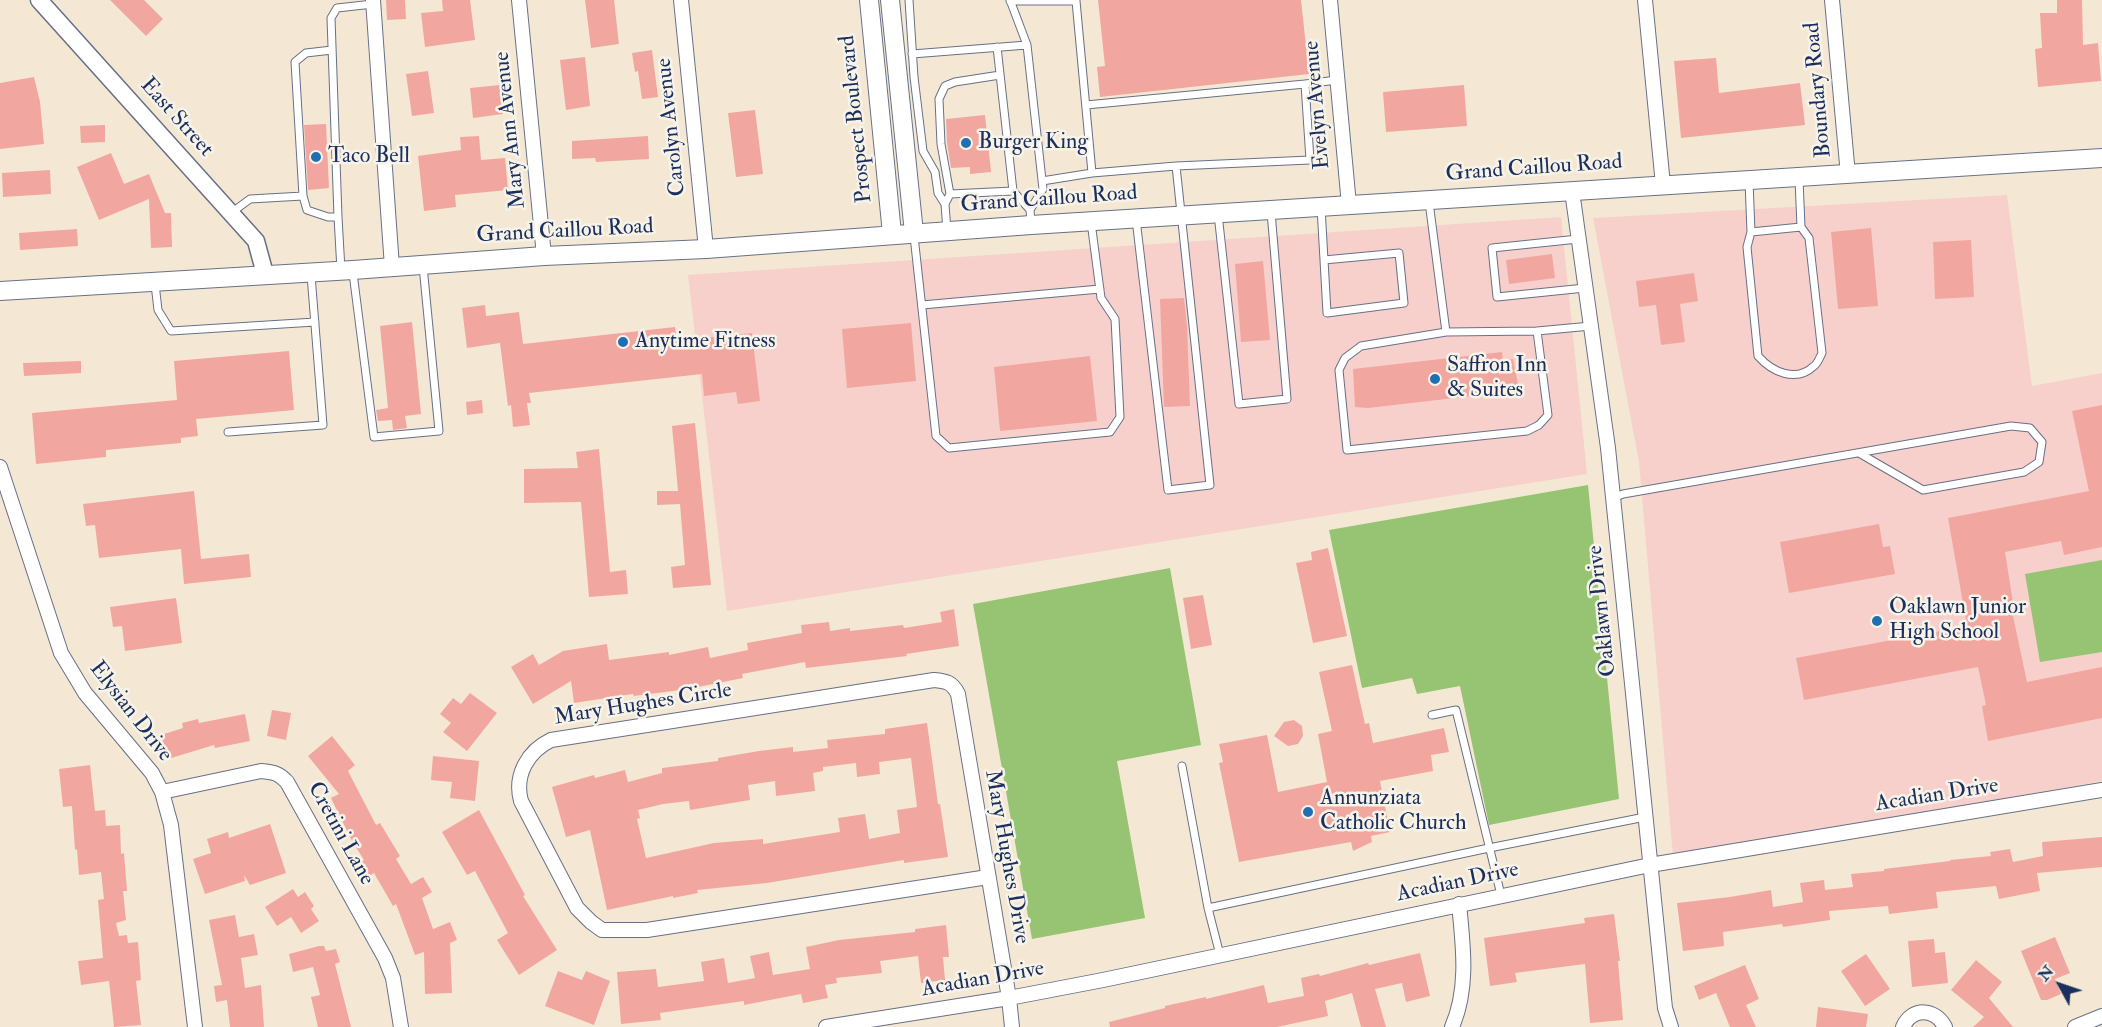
<!DOCTYPE html>
<style>
body{margin:0}
#map{position:relative;width:2102px;height:1027px;overflow:hidden;background:#f4e8d4;font-family:"IM FELL Double Pica",serif}
canvas{display:block}
.north{position:absolute;left:2030px;top:955px;width:60px;height:60px;-webkit-text-stroke:4px #f7f3e8;paint-order:stroke;rotate:310deg;font-size:16px;font-weight:700;line-height:24px;text-align:center;color:#1b2f5e}
.north::after{content:'';display:block;margin:auto;width:21px;height:27px;background:#1b2f5e;clip-path:polygon(50% 0,100% 100%,50% 72%,0 100%)}
</style>
<div id="map">
<canvas width="2102" height="1027"></canvas>
<div class="north">N</div>
</div>
<script>
const g = document.querySelector('canvas').getContext('2d');
g.lineJoin = 'round';
function fill(path, color) {
  g.fillStyle = color;
  g.fill(path, 'evenodd');
}
function trace(path, color, width, dash) {
  g.strokeStyle = color;
  g.lineWidth = width;
  g.lineCap = dash ? 'butt' : 'round';
  g.setLineDash(dash || []);
  g.stroke(path);
}
function label(font, color, halo, rows, align = 'center') {
  g.font = font + ' "IM FELL Double Pica",serif';
  g.lineWidth = 5;
  g.setLineDash([]);
  g.textBaseline = 'middle';
  g.strokeStyle = halo;
  g.fillStyle = color;
  for (const [text, x, y, turn = 0] of rows) {
    g.save();
    g.translate(x, y);
    g.rotate((+turn || 0) * Math.PI / 180);
    g.textAlign = isNaN(turn) ? turn : align;
    if (halo) g.strokeText(text, 0, 0);
    g.fillText(text, 0, 0);
    g.restore();
  }
}
const built = new Path2D(`
 M2007,195L2032,386L2102,373V781L1673,857L1639,462L1593,218Z
 M1561,217L1587,474L727,611L688,275Z`);
const green = new Path2D(`
 M1588,485L1619,799L1489,825L1460,686L1417,694L1412,678L1362,688L1329,530Z
 M2102,560V652L2040,662L2025,574Z
 M1170,568L1201,745L1117,761L1145,918L1032,939L973,604Z`);
const building = new Path2D(`
 M110,0H144L163,19L146,36Z
 M386,0H405L406,19L387,20Z
 M442,0H470L475,40L425,47L421,13L443,11Z
 M585,0H614L619,44L591,48Z
 M1098,0H1301L1309,74L1100,97L1097,67L1105,66Z
 M2057,0H2082L2083,45L2098,43L2101,81L2038,87L2035,49L2042,48L2040,13H2057Z
 M652,50L658,97L642,99L638,71L635,72L632,53Z
 M585,57L590,106L566,110L560,60Z
 M1716,58L1719,93L1800,83L1805,125L1681,138L1674,61Z
 M428,71L434,113L412,116L406,74Z
 M34,77L40,102L44,144L0,149V83Z
 M500,85L503,114L473,118L470,88Z
 M1464,85L1467,126L1386,132L1383,92Z
 M755,110L763,174L736,177L728,113Z
 M985,115L991,172L970,174V167L951,168L947,143L946,119Z
 M326,124L329,188L308,190L304,125Z
 M105,125V142L81,143L80,126Z
 M479,136L481,160L505,158L508,190L455,195L456,207L424,211L418,156L461,150L460,137Z
 M648,136L649,159L596,162L595,158L572,159V141Z
 M111,153L124,184L149,174L165,213H171L172,247L151,248L149,199L99,220L77,167Z
 M50,170L51,194L3,197L2,173Z
 M1871,228L1878,306L1838,309L1831,232Z
 M77,229L78,246L20,250L19,233Z
 M1971,240L1974,297L1935,299L1933,242Z
 M1552,254L1555,278L1509,284L1506,260Z
 M1263,261L1270,340L1241,342L1235,264Z
 M1694,273L1698,301L1680,304L1685,342L1661,345L1656,305L1639,307L1636,281Z
 M1184,298L1187,326L1190,406L1164,407L1160,299Z
 M485,305L486,316L519,312L523,344L675,327L677,341L752,333L760,401L738,404L736,392L704,396L702,374L529,393L531,403H527L530,425L513,427L511,405L508,406L500,343L467,348L462,308Z
 M412,322L421,414L405,416L407,428L393,430L392,420L378,421L376,410L388,408L380,326Z
 M911,323L916,381L847,388L842,329Z
 M289,351L294,410L196,419L198,436L181,438V443L106,450V457L36,464L32,413L177,400L174,361Z
 M1502,352L1503,360L1513,359L1519,389H1500L1498,393L1368,408L1355,407L1353,369Z
 M1090,356L1097,421L1000,431L994,367Z
 M81,361V373L24,376L23,363Z
 M482,400L483,413L467,415L466,402Z
 M2102,405V547L2064,555L2061,541L2005,552L2015,615L2013,616L2027,682L2102,667V718L1988,741L1982,706L1986,705L1978,667L1804,700L1796,658L1967,626L1948,518L2089,491L2072,411Z
 M695,423L711,585L673,588L671,567L685,565L680,504L657,505V491H678L672,426Z
 M599,449L610,572L626,570L628,594L589,597L581,502L524,503V469L578,468L576,452Z
 M194,491L201,559L249,554L251,577L184,584L181,549L99,558L95,525L86,526L83,504Z
 M1879,524L1883,547L1890,546L1895,574L1789,593L1780,542Z
 M1328,548L1347,636L1313,643L1296,563L1312,560L1311,552Z
 M1203,595L1212,645L1191,649L1183,598Z
 M176,598L182,643L125,651L122,626L113,627L110,607Z
 M954,609L959,646L906,654L907,656L806,668L805,662L742,674L743,678L688,689L634,696L633,694L574,703L571,681L533,704L511,667L533,654L539,665L563,651L607,644L609,660L669,652V655L708,647L710,658L748,650L747,643L802,633L801,625L829,622L830,631L850,628V631L903,625L904,628L942,622L940,612Z
 M1352,665L1365,724L1369,723L1373,743L1444,728L1449,752L1431,755L1433,771L1380,781L1390,832L1371,836L1372,842L1353,851L1351,842L1239,862L1219,763L1223,762L1219,744L1267,735L1278,792L1327,782L1318,734L1332,731L1319,672Z
 M470,693L497,713L467,751L443,732L451,723L440,714L453,698L461,704Z
 M272,710L291,713L286,740L267,736Z
 M245,714L250,741L215,748L214,745L168,759L161,735L183,728L182,723L198,719L199,723Z
 M1294,720L1302,726L1303,736L1298,744L1288,746L1274,736L1284,722Z
 M927,723L938,804H940L948,857L904,863V860L767,883L697,890L698,893L673,898V896L607,910L590,830L566,837L552,787L594,775L595,778L625,770L628,782L662,773V768L718,761V758L759,751L793,747V752L828,748L827,740L885,734V729ZM911,758L917,807L897,810L900,833L869,839L865,814L838,818L840,832L763,844V839L714,843L646,858L637,819L640,818L638,810L663,804L689,801L690,810L750,800L748,785L775,781L776,796L815,791L813,773L823,771V767L856,763L857,777L880,774L879,762Z
 M332,736L355,765L348,771L376,825L380,823L400,856L396,859L411,884L423,877L432,892L422,898L433,929L450,922L457,940L450,943L452,993L425,994L424,952L415,955L396,904L393,906L374,873L364,879L356,866L364,860L352,841L331,798L339,794L308,756Z
 M433,756L479,761L475,801L450,798L452,782L431,780Z
 M90,765L95,811L105,810L106,826L120,825L121,854L124,853L127,891H123L126,920L116,923L119,936L127,935L128,943L138,942L141,980L136,981L141,1025L114,1027L109,981L81,985L78,961L103,958L98,900L104,899L101,872L79,875L77,849L75,850L72,806L63,807L59,769Z
 M479,810L525,895L523,896L557,950L519,975L497,940L508,933L475,871L467,875L442,832Z
 M270,824L286,873L250,885L244,875L245,881L205,894L193,859L211,853L207,839L228,832L229,838Z
 M2102,837V867L2037,873L2040,891L1999,899L1996,886L1936,892L1938,908L1889,914L1888,906L1829,911L1830,920L1783,927L1782,924L1723,932L1724,946L1683,951L1677,903L1730,897L1771,890L1773,907L1803,902L1800,883L1824,880L1825,890L1853,887L1851,874L1884,871V869L1950,861V860L1991,856L1990,852L2010,849L2013,862L2043,856L2042,842Z
 M293,889L298,897L305,892L314,906L311,909L319,921L301,933L291,917L277,926L265,907Z
 M1614,914L1620,961H1618L1623,1020L1590,1023L1585,964L1515,973L1517,982L1490,986L1484,938L1585,923L1584,918Z
 M235,915L239,937L254,934L258,955L241,958L245,988L261,985L264,1027H230L227,1000L216,1002L214,986L222,985L209,920Z
 M946,925L949,957H943L945,980L921,983L918,956L880,961L882,973L836,978L837,983L825,985L828,998L803,1003L801,994L744,1005V1001L660,1013L661,1020L621,1024L617,972L656,969L658,987L704,981L701,962L724,958L728,983L755,978L750,956L769,952L773,975L810,969L806,947L839,940L915,932V929Z
 M2055,937L2070,973L2055,979L2061,994L2047,1000H2041L2021,951Z
 M1934,939L1935,953L1945,952L1948,983L1912,987L1908,941Z
 M319,946H324L326,951L336,949L340,962L335,964L351,1027H318L311,997L320,995L313,967L293,972L289,954Z
 M1420,953L1430,996L1406,1002L1402,983L1375,989L1386,1027H1361L1352,993L1325,1001L1328,1016L1277,1027H1110L1109,1022L1165,1008V1006L1206,997V999L1264,985L1268,1003L1304,996L1301,978L1319,974L1320,976L1368,963L1369,965Z
 M1866,954L1890,989L1865,1006L1841,971Z
 M1976,960L2002,982L1989,998L2013,1027H1973L1984,1017L1951,990Z
 M1745,965L1759,999L1746,1005L1756,1027H1730L1716,993L1699,1000L1694,986Z
 M558,971L582,980L586,971L610,981L594,1025L545,1006Z
 M1818,1007L1868,1014L1866,1027H1816Z`);
const service = new Path2D(`
 M909,0L914,77L923,151L935,172L938,193L945,204
 M1010,0L1027,45L1043,189L1030,210L1031,223
 M1010,1H1076L1092,173L1176,166L1310,160L1305,84L1086,105
 M997,47L1013,191L1030,210
 M912,54L1027,45
 M1305,84L1337,80
 M1042,181L1092,173
 M1749,181L1751,232L1747,247L1758,356C1772,372 1796,383 1814,366C1818,363 1820,357 1822,353L1809,238L1801,227L1799,179
 M950,194L1013,191
 M303,196L295,62L306,53L332,50
 M1429,202L1446,332L1361,346L1345,358L1339,370L1347,450L1527,431L1539,425L1548,415L1537,331L1446,332
 M1321,207L1327,313L1404,303L1399,253L1324,260
 M231,213L250,199L303,196L307,210L328,217H338L341,270
 M1218,214L1239,404L1287,399L1271,212
 M338,217L331,18L337,8L373,4
 M1136,219L1168,490L1210,485L1176,166
 M947,231L945,204L950,194L941,144L939,99L945,86L955,82L1000,75
 M1751,232L1801,227
 M914,236L936,436L949,448L1110,432L1120,417L1115,319L1101,298L1091,222
 M1578,239L1492,248L1497,297L1585,288
 M353,273L374,437L439,431L423,266
 M155,284L158,310L171,331L315,322
 M922,305L1100,289
 M1537,331L1591,326
 M228,432L323,425L311,275
 M1613,498L1623,494L2011,426L2030,428L2042,442L2039,462L2024,472L1923,490L1859,453
 M1432,715L1456,710L1501,895
 M1182,766L1208,908L1220,955
 M1208,908L1489,848L1645,817`);
const minor = new Path2D(`
 M373,0L392,267
 M519,0L544,256
 M681,0L706,249
 M1330,0L1349,205
 M1645,0L1663,185
 M1832,0L1848,175
 M1572,191L1608,448L1665,1008L1671,1027
 M0,467L61,653L85,693L152,773L162,792L171,825L195,1027
 M162,792L261,771C273,772 279,773 287,782L385,958L393,978L401,1027
 M988,877L647,930H602L591,922L577,908L521,801C514,775 528,751 551,740L934,680C946,681 952,682 958,694L1009,998L1012,1027
 M826,1027L1009,998L1103,980L1650,865L2102,790
 M1452,1027C1469,988 1463,945 1459,904
 M1903,1027C1912,1007 1935,1008 1945,1027
 M2075,1027L2102,1016`);
const tertiary = new Path2D(`
 M39,0L256,241L265,274`);
const secondary = new Path2D(`
 M869,0L892,234
 M890,0L914,233
 M0,291L353,270L544,256L706,249L1031,225L2102,158`);
const markers = [
 [966,143,6,"#1f6fb2"],
 [316,157,6,"#1f6fb2"],
 [623,342,6,"#1f6fb2"],
 [1435,379,6,"#1f6fb2"],
 [1877,621,6,"#1f6fb2"],
 [1308,812,6,"#1f6fb2"]
];
const streetNames = [
 ["Boundary Road",1819,90,-95],
 ["Evelyn Avenue",1318,105,-95],
 ["East Street",176,118,48],
 ["Prospect Boulevard",857,119,-96],
 ["Carolyn Avenue",672,127,-96],
 ["Mary Ann Avenue",511,130,-96],
 ["Grand Caillou Road",1534,169,-4],
 ["Grand Caillou Road",1049,200,-4],
 ["Grand Caillou Road",565,232,-3],
 ["Oaklawn Drive",1603,611,-96],
 ["Mary Hughes Circle",643,705,-9],
 ["Elysian Drive",130,712,52],
 ["Acadian Drive",1937,796,-9],
 ["Cretini Lane",340,834,61],
 ["Mary Hughes Drive",1006,857,80],
 ["Acadian Drive",1458,883,-12],
 ["Acadian Drive",983,980,-10]
];
const poiNames = [
 ["Burger King",978,143],
 ["Taco Bell",328,157],
 ["Anytime Fitness",635,342],
 ["Saffron Inn",1447,366],
 ["& Suites",1447,391],
 ["Oaklawn Junior",1889,608],
 ["High School",1889,633],
 ["Annunziata",1320,799],
 ["Catholic Church",1320,824]
];
fill(built, '#f7d0cc');
fill(green, '#96c473');
fill(building, '#f1a79f');
trace(service, '#677087', 9);
trace(minor, '#677087', 16);
trace(tertiary, '#677087', 19);
trace(secondary, '#677087', 20);
trace(service, '#fff', 7);
trace(minor, '#fff', 14);
trace(tertiary, '#fff', 16);
trace(secondary, '#fff', 18);
for (const [x, y, r, color] of markers) {
  const dot = new Path2D();
  dot.arc(x, y, r, 0, 2 * Math.PI);
  g.fillStyle = color;
  g.fill(dot);
  trace(dot, '#f7f3e8', 2);
}
label('22px', '#1b2f5e', '#f7f3e8', streetNames);
label('22px', '#1b2f5e', '#f7f3e8', poiNames, 'left');
</script>
